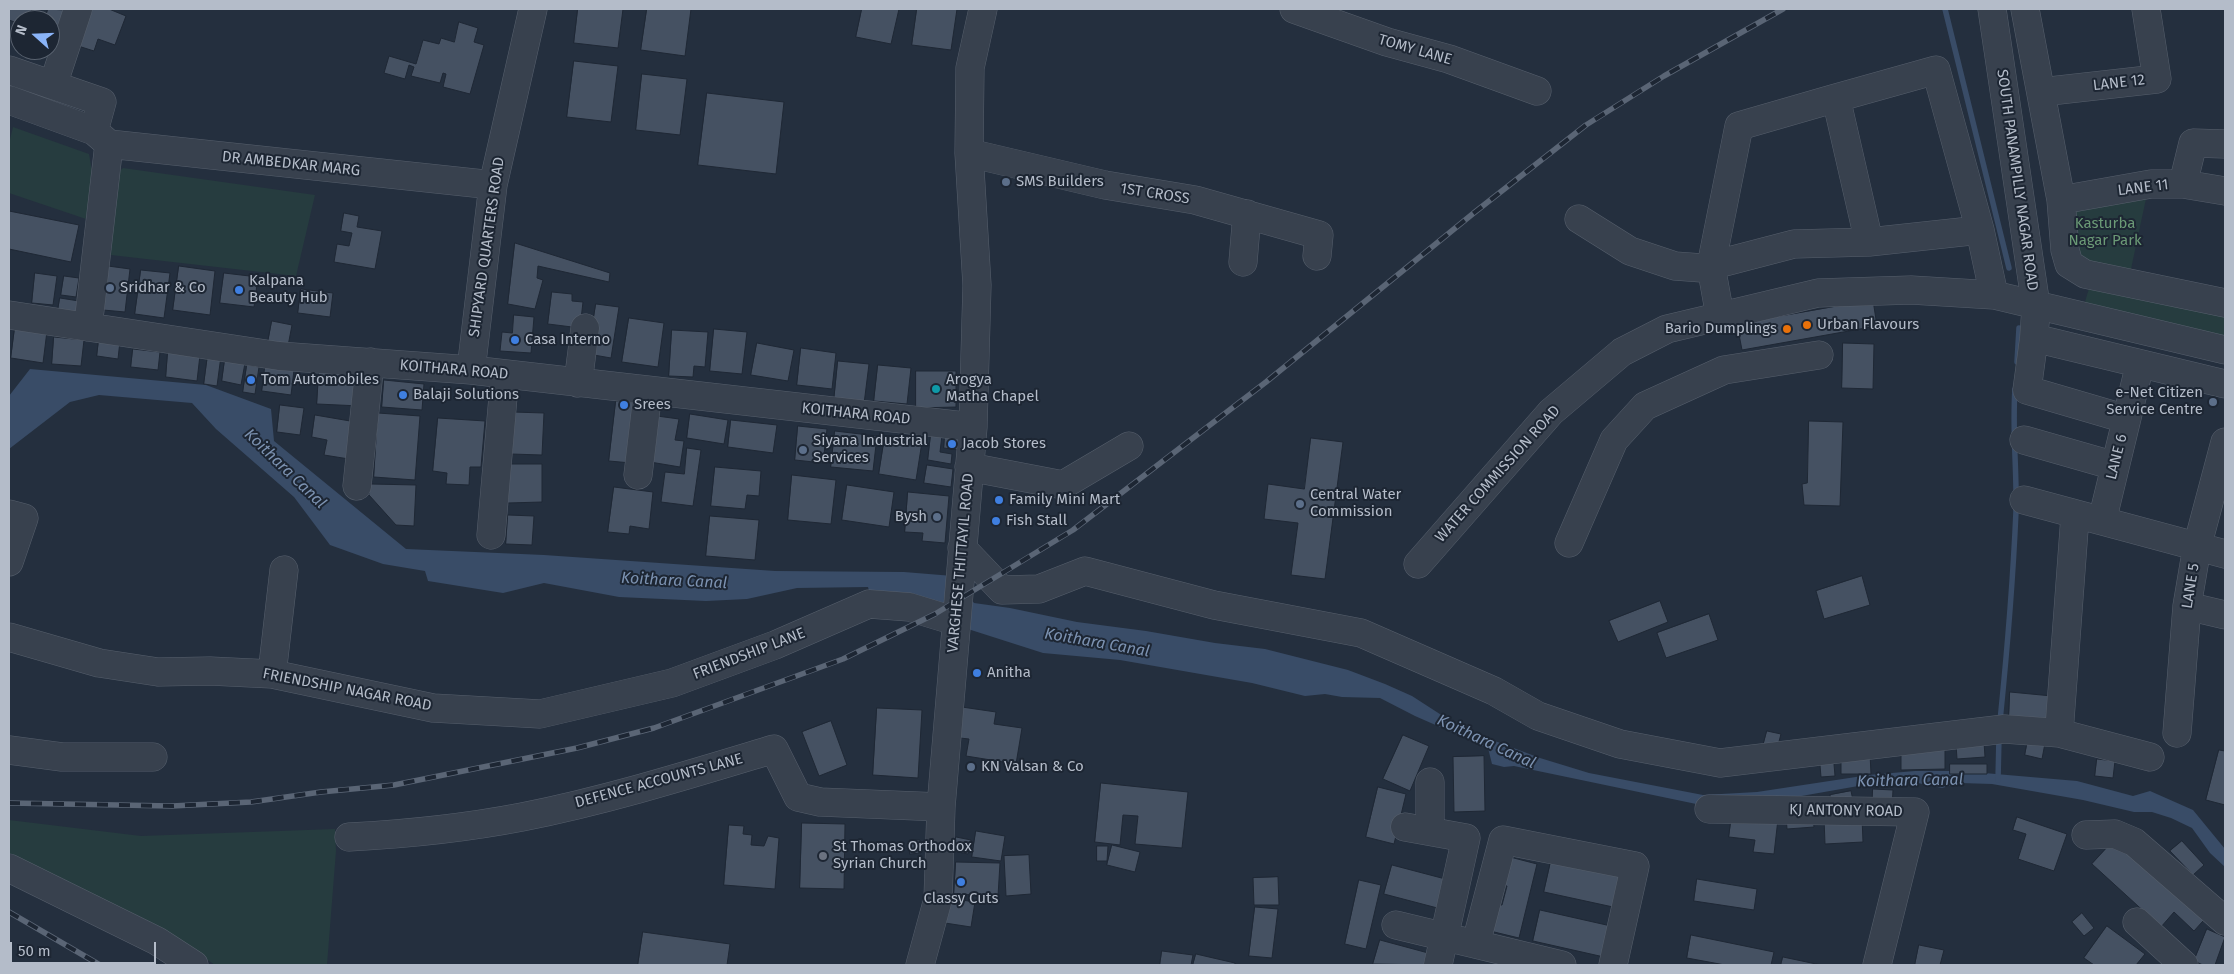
<!DOCTYPE html>
<style>
body{margin:0}
#map{position:relative;width:2234px;height:974px;overflow:hidden;background:#242f3e;font-family:"Fira Sans",sans-serif}
canvas{display:block}
.frame{position:absolute;inset:0;border:10px solid #b4bcc9;pointer-events:none}
.north{position:absolute;left:10px;top:10px;width:50px;height:50px;box-sizing:border-box;background:#1d2633;border:1px solid #59626f;border-radius:50%;rotate:290deg;font-size:14px;font-weight:700;line-height:20px;text-align:center;color:#b4bcc9}
.north::after{content:'';display:block;margin:auto;width:18px;height:22px;background:#8ab4f8;clip-path:polygon(50% 0,100% 100%,50% 72%,0 100%)}
.scale{position:absolute;left:10px;top:942px;width:146px;height:22px;box-sizing:border-box;border:2px solid #b4bcc9;border-top:0;padding-left:6px;font-size:15px;line-height:18px;white-space:nowrap;color:#b4bcc9;-webkit-text-stroke:4px #1d2633;paint-order:stroke}
</style>
<div id="map">
<canvas width="2234" height="974"></canvas>
<div class="frame"></div>
<div class="north">N</div>
<div class="scale">50 m</div>
</div>
<script>
const g = document.querySelector('canvas').getContext('2d');
g.lineJoin = 'round';
function fill(path, color) {
  g.fillStyle = color;
  g.fill(path, 'evenodd');
}
function trace(path, color, width, dash) {
  g.strokeStyle = color;
  g.lineWidth = width;
  g.lineCap = dash ? 'butt' : 'round';
  g.setLineDash(dash || []);
  g.stroke(path);
}
function label(font, color, halo, rows, align = 'center') {
  g.font = font + ' "Fira Sans",sans-serif';
  g.lineWidth = 4;
  g.setLineDash([]);
  g.textBaseline = 'middle';
  g.strokeStyle = halo;
  g.fillStyle = color;
  for (const [text, x, y, turn = 0] of rows) {
    g.save();
    g.translate(x, y);
    g.rotate((+turn || 0) * Math.PI / 180);
    g.textAlign = isNaN(turn) ? turn : align;
    if (halo) g.strokeText(text, 0, 0);
    g.fillText(text, 0, 0);
    g.restore();
  }
}
const green = new Path2D(`
 M13,127L89,154L93,177L86,219L9,193V143Z
 M123,168L315,195L296,276L111,255L115,175Z
 M2147,194L2131,269L2082,263L2067,206Z
 M2091,282L2225,310V338L2084,305Z
 M9,820L141,836L335,829L336,851L327,965H215L162,929L9,858Z`);
const water = new Path2D(`
 M30,369L206,385L271,409L274,441L406,549L544,555L775,571L904,572L953,576L974,603L1010,608L1077,622L1146,631L1215,643L1265,649L1348,670L1385,684L1412,696L1446,718L1479,735L1540,758L1589,773L1703,795L1757,792L1869,775L1915,771H1961L2077,781L2133,796L2150,791L2193,810L2225,849V867L2210,853L2192,828L2171,818L2152,812H2134L2083,800L1992,784L1960,783L1942,788L1913,782L1864,785L1790,798L1701,805L1514,766L1504,767L1492,764L1488,748L1415,716L1380,698L1342,697L1325,694L1305,696L1252,683L1120,660L1043,653L871,598L868,587L797,588L747,599L706,601L619,597L544,583L503,593L428,581L425,571L383,564L330,545L294,497L216,429L192,403L99,395L70,402L9,449V396Z`);
const stream = new Path2D(`
 M1945,9L2009,268
 M2017,362L2019,328
 M2000,721C2007,652 2013,581 2016,511C2017,470 2012,430 2015,389
 M1998,780L1999,737`);
const building = new Path2D(`
 M9,9H32L28,20H20V24L9,20Z
 M48,9L65,10L56,38L50,36V20H45Z
 M91,9H109L126,16L115,45L98,39L94,51L78,46Z
 M578,9H623L618,48L574,43Z
 M647,9H691L685,56L641,50Z
 M862,9H899L891,44L856,37Z
 M917,9H957L951,50L912,45Z
 M459,22L478,28L474,42L484,45L470,94L443,87L446,74L443,73L440,83L411,76L414,67L409,65L405,79L384,73L389,56L416,64L423,40L439,44L441,38L454,42Z
 M574,61L618,66L611,122L567,117Z
 M642,74L687,79L680,135L636,130Z
 M707,93L784,102L776,174L698,165Z
 M9,211L79,225L71,262L9,249Z
 M344,213L359,216L357,227L382,231L375,269L334,262L337,244L349,246L352,233L341,231Z
 M515,243L610,273L609,282L538,266L537,278L543,280L535,309L508,304Z
 M108,266L130,269L125,312L103,310Z
 M179,266L215,271L210,315L173,310Z
 M141,270L170,273L164,318L135,314Z
 M35,273L57,276L53,305L32,303Z
 M224,273L258,277L254,307L220,303Z
 M64,276L79,278L76,297L61,295Z
 M301,289L333,293L330,317L298,313Z
 M552,292L572,294V301L583,302L580,328L548,324Z
 M60,298L79,301L77,313L58,310Z
 M1873,300L1877,326L1742,350L1737,324Z
 M596,304L619,307L611,358L588,354Z
 M514,315L534,317L531,353L500,351L502,332L512,333Z
 M629,318L664,323L658,367L622,362Z
 M272,321L292,325L288,346L268,342Z
 M15,327L47,331L43,363L11,358Z
 M714,329L747,332L742,374L710,371Z
 M672,330L708,332L705,367L694,366L693,377L669,376Z
 M54,337L84,340L81,366L52,364Z
 M99,339L120,341L118,359L97,356Z
 M757,343L794,350L788,381L751,375Z
 M1843,343L1874,344L1873,389L1842,388Z
 M801,348L836,353L832,389L797,385Z
 M133,349L160,352L158,370L131,367Z
 M168,351L200,355L197,381L166,377Z
 M208,354L221,356L217,386L204,384Z
 M225,359L245,363L241,385L222,381Z
 M838,361L869,364L864,404L834,401Z
 M247,365L259,367L255,394L243,392Z
 M878,365L911,368L907,404L874,401Z
 M265,367L294,370L291,395L262,391Z
 M916,371H956V407L916,408Z
 M319,372L361,374L360,406L317,404Z
 M384,380L424,384L422,410L382,407Z
 M616,401L638,403L631,463L609,461Z
 M280,405L304,408L300,435L277,432Z
 M513,412L544,413L542,455L511,454Z
 M378,413L420,416L415,480L374,477Z
 M690,414L728,420L724,444L687,438Z
 M315,415L356,422L349,459L324,455L327,440L312,437Z
 M657,416L679,419L675,440L684,441L680,467L650,462Z
 M438,418L485,421L481,467H470L469,485L446,484L447,473L433,471Z
 M731,420L777,425L773,453L728,447Z
 M1809,421L1843,422L1840,506L1804,505L1802,484L1807,483Z
 M798,426L827,429L823,463L795,460Z
 M835,431L877,436L873,471L831,467Z
 M931,434L942,435L940,452L952,454L951,464L928,460Z
 M945,434H954L960,440L959,450L944,448Z
 M885,436L922,442L916,480L879,474Z
 M1311,438L1343,442L1325,579L1291,575L1298,523L1264,519L1268,484L1304,489Z
 M687,448L701,450L693,506L661,502L665,472L684,474Z
 M508,464H542V502L508,503Z
 M927,465L953,469L951,487L924,483Z
 M715,467L761,471L759,496L747,495L745,509L711,506Z
 M792,475L836,480L831,524L788,520Z
 M371,484L416,485L414,526L396,525L369,495Z
 M847,485L894,492L889,527L842,520Z
 M614,487L653,492L649,529L630,526L629,534L608,532Z
 M908,492L949,496L945,543L922,541L923,533L905,532Z
 M508,515L534,516L532,545L506,544Z
 M710,516L759,520L755,560L706,556Z
 M1862,576L1870,605L1824,619L1816,591Z
 M1660,601L1668,622L1618,642L1609,621Z
 M1709,614L1718,640L1666,658L1657,633Z
 M2010,692L2052,696L2051,719L2009,716Z
 M955,706L996,712L994,724L1022,728L1016,764L966,756L969,739L951,737Z
 M877,708L922,710L918,778L873,775Z
 M831,721L847,765L819,776L802,732Z
 M1767,731L1781,734L1777,749L1763,746Z
 M2029,734L2046,738L2042,759L2025,755Z
 M1403,735L1429,746L1410,791L1383,779Z
 M1984,742L1985,757L1957,759L1956,744Z
 M1945,743V769L1901,770V749Z
 M2219,750L2225,751V805L2206,800Z
 M1833,752L1835,776L1821,777L1819,753Z
 M1870,753L1871,774H1841V754Z
 M1484,756L1485,811L1454,812L1453,757Z
 M2097,759L2115,761L2113,778L2095,776Z
 M1950,764H1987V774H1950Z
 M1101,783L1188,792L1182,848L1135,844L1138,816L1123,815L1120,845L1095,842Z
 M1378,787L1406,794L1394,844L1366,837Z
 M1873,789L1893,790L1892,808H1872Z
 M1851,791L1854,805L1833,809L1830,795Z
 M1732,814L1778,819L1774,854L1753,852L1755,840L1729,837Z
 M1813,814L1814,827L1787,829L1786,816Z
 M1862,817L1863,842L1825,844L1824,818Z
 M2017,817L2067,834L2054,871L2018,859L2026,834L2013,830Z
 M802,823L845,824L844,889L800,888Z
 M729,825L744,826L743,834L752,835L751,845L764,846L768,836L779,838L775,889L724,885Z
 M976,831L1005,836L1001,861L972,857Z
 M956,837L971,840L968,854L953,851Z
 M2115,839L2211,912L2194,931L2174,912L2161,927L2092,864Z
 M910,840H920L921,853L910,854Z
 M2182,841L2204,865L2193,875L2170,851Z
 M1112,845L1140,852L1135,872L1107,865Z
 M1097,846H1108L1107,861H1097Z
 M1029,855L1031,894L1006,896L1004,856Z
 M1506,856L1537,864L1519,938L1490,931L1496,905H1502L1507,886L1500,885Z
 M1551,861L1620,876L1613,907L1544,892Z
 M956,862L1000,863L998,896L954,894Z
 M1392,865L1453,881L1445,910L1384,894Z
 M1278,877L1279,905H1254L1253,878Z
 M1697,879L1757,889L1754,910L1694,901Z
 M1359,880L1381,885L1366,949L1345,944Z
 M949,898L975,902L971,927L945,923Z
 M1255,907L1278,909L1272,958L1249,956Z
 M1540,910L1611,926L1604,957L1533,941Z
 M2082,913L2094,928L2084,936L2072,922Z
 M2107,926L2145,954L2136,965H2094L2084,958Z
 M2207,929L2225,937L2215,965H2203L2194,961Z
 M643,932L730,944L727,965H638Z
 M1691,935L1774,952L1771,965H1725L1687,958Z
 M1380,940L1432,954L1429,965L1373,964Z
 M1919,945L1944,950L1940,965H1915Z
 M1162,951L1193,955L1191,965H1160Z
 M1196,954L1235,963V965H1193Z
 M1783,957L1821,965H1781Z`);
const minor = new Path2D(`
 M1294,9L1387,42L1449,59L1537,91
 M1992,9L2036,306L2034,338L2027,390L2126,419
 M2025,9L2061,200L2065,250L2069,264L2085,274L2225,303
 M9,70L102,102L94,131
 M53,85L78,9
 M2041,92L2157,79L2146,9
 M9,100L94,131L109,144L493,185
 M969,153L1105,185L1195,200L1319,235L1317,256
 M2183,184L2193,143L2225,144
 M2061,200L2151,184H2183L2225,191
 M1579,219L1630,251L1675,266L1702,268L1794,244L1869,242
 M1980,230L1869,242L1836,98L1936,70L1980,230L1994,295
 M1243,262L1247,214
 M9,315L279,356L471,370L973,427
 M1720,316L1711,266L1739,126L1836,98
 M88,327L109,144
 M2034,338L2225,384
 M471,370L493,185L533,9
 M578,383L585,328
 M2024,440L2115,466
 M969,467L1063,485L1129,446
 M638,475L648,391
 M357,486L370,362
 M2024,500L2225,554
 M9,514L24,518L9,562
 M2102,521L2140,364
 M491,535L505,374
 M1569,543L1614,440L1645,406L1724,370L1819,355
 M962,548L1002,590L1039,589L1085,571L1214,605L1361,633L1494,691L1538,716L1620,744L1720,763L2004,729L2059,733L2150,757
 M1418,564L1551,412L1622,352L1667,329L1818,293L1911,290L1994,295L2225,350
 M2187,606L2225,615
 M9,637L99,663L158,672L210,671L272,674L433,708L540,714L672,683L775,645L869,604L909,607L955,621
 M272,674L284,570
 M2059,733L2075,516
 M2177,733L2187,606L2197,547L2225,442
 M9,750L62,757H153
 M1430,782V831
 M1709,809L1915,812L1877,965
 M1405,827L1466,838L1438,965
 M2086,835L2115,834L2134,842L2225,921
 M349,837C407,834 465,828 522,817C608,800 691,774 774,749L798,797L820,802L941,807
 M9,868L157,941L194,965
 M2137,922L2184,965
 M1396,925L1562,965
 M1476,943L1503,840L1635,866L1613,965
 M920,965L938,899L941,807L973,427L977,285L969,153L970,68L983,9`);
const rail = new Path2D(`
 M9,803L172,806L251,802L321,792L394,785L577,748L654,728L843,659L935,614L1073,530L1266,382L1475,212L1586,125L1664,76L1783,9
 M9,912L100,965`);
const markers = [
 [1006,182,5,"#5c6f8a"],
 [110,288,5,"#5c6f8a"],
 [239,290,5,"#3f7fe0"],
 [1807,325,5,"#e8710a"],
 [1787,329,5,"#e8710a"],
 [515,340,5,"#3f7fe0"],
 [251,380,5,"#3f7fe0"],
 [936,389,5,"#0f9aa8"],
 [403,395,5,"#3f7fe0"],
 [2213,402,5,"#5c6f8a"],
 [624,405,5,"#3f7fe0"],
 [952,444,5,"#3f7fe0"],
 [803,450,5,"#5c6f8a"],
 [999,500,5,"#3f7fe0"],
 [1300,504,5,"#5c6f8a"],
 [937,517,5,"#5c6f8a"],
 [996,521,5,"#3f7fe0"],
 [977,673,5,"#3f7fe0"],
 [971,767,5,"#5c6f8a"],
 [823,856,5,"#6b7280"],
 [961,882,5,"#3f7fe0"]
];
const streetNames = [
 ["TOMY LANE",1415,50,16],
 ["LANE 12",2119,83,-7],
 ["DR AMBEDKAR MARG",291,164,6],
 ["SOUTH PANAMPILLY NAGAR ROAD",2017,180,82],
 ["LANE 11",2143,188,-7],
 ["1ST CROSS",1155,194,9],
 ["SHIPYARD QUARTERS ROAD",487,247,-82],
 ["KOITHARA ROAD",454,370,5],
 ["KOITHARA ROAD",856,414,6],
 ["LANE 6",2117,457,-76],
 ["WATER COMMISSION ROAD",1498,474,-48],
 ["VARGHESE THITTAYIL ROAD",961,563,-85],
 ["LANE 5",2191,586,-81],
 ["FRIENDSHIP LANE",749,654,-21],
 ["FRIENDSHIP NAGAR ROAD",347,690,11],
 ["DEFENCE ACCOUNTS LANE",659,781,-15],
 ["KJ ANTONY ROAD",1846,811,1]
];
const poiNames = [
 ["SMS Builders",1016,182],
 ["Kalpana",249,281],
 ["Beauty Hub",249,298],
 ["Sridhar & Co",120,288],
 ["Urban Flavours",1817,325],
 ["Bario Dumplings",1777,329,"right"],
 ["Casa Interno",525,340],
 ["Tom Automobiles",261,380],
 ["Arogya",946,380],
 ["Matha Chapel",946,397],
 ["e-Net Citizen",2203,393,"right"],
 ["Service Centre",2203,410,"right"],
 ["Balaji Solutions",413,395],
 ["Srees",634,405],
 ["Siyana Industrial",813,441],
 ["Services",813,458],
 ["Jacob Stores",962,444],
 ["Central Water",1310,495],
 ["Commission",1310,512],
 ["Family Mini Mart",1009,500],
 ["Bysh",927,517,"right"],
 ["Fish Stall",1006,521],
 ["Anitha",987,673],
 ["KN Valsan & Co",981,767],
 ["St Thomas Orthodox",833,847],
 ["Syrian Church",833,864],
 ["Classy Cuts",961,899,"center"]
];
const parkNames = [
 ["Kasturba",2105,224],
 ["Nagar Park",2105,241]
];
const waterNames = [
 ["Koithara Canal",285,469,44],
 ["Koithara Canal",674,581,3],
 ["Koithara Canal",1097,643,10],
 ["Koithara Canal",1486,742,25],
 ["Koithara Canal",1910,781,-1]
];
fill(green, '#263c3f');
fill(water, '#394c67');
trace(stream, '#394c67', 5.5);
fill(building, '#455162');
trace(building, '#1f2835', 1);
trace(minor, '#565f6c', 29);
trace(minor, '#38414e', 28);
trace(rail, '#5a6575', 5.5);
trace(rail, '#1d2633', 4, [11]);
for (const [x, y, r, color] of markers) {
  const dot = new Path2D();
  dot.arc(x, y, r, 0, 2 * Math.PI);
  g.fillStyle = color;
  g.fill(dot);
  trace(dot, '#1d2633', 2);
}
label('15px', '#b4bcc9', '#1d2633', streetNames);
label('15px', '#b4bcc9', '#1d2633', poiNames, 'left');
label('15px', '#6b9a76', '#1d2633', parkNames);
label('italic 16px', '#7c92b1', '#1d2633', waterNames);
</script>
